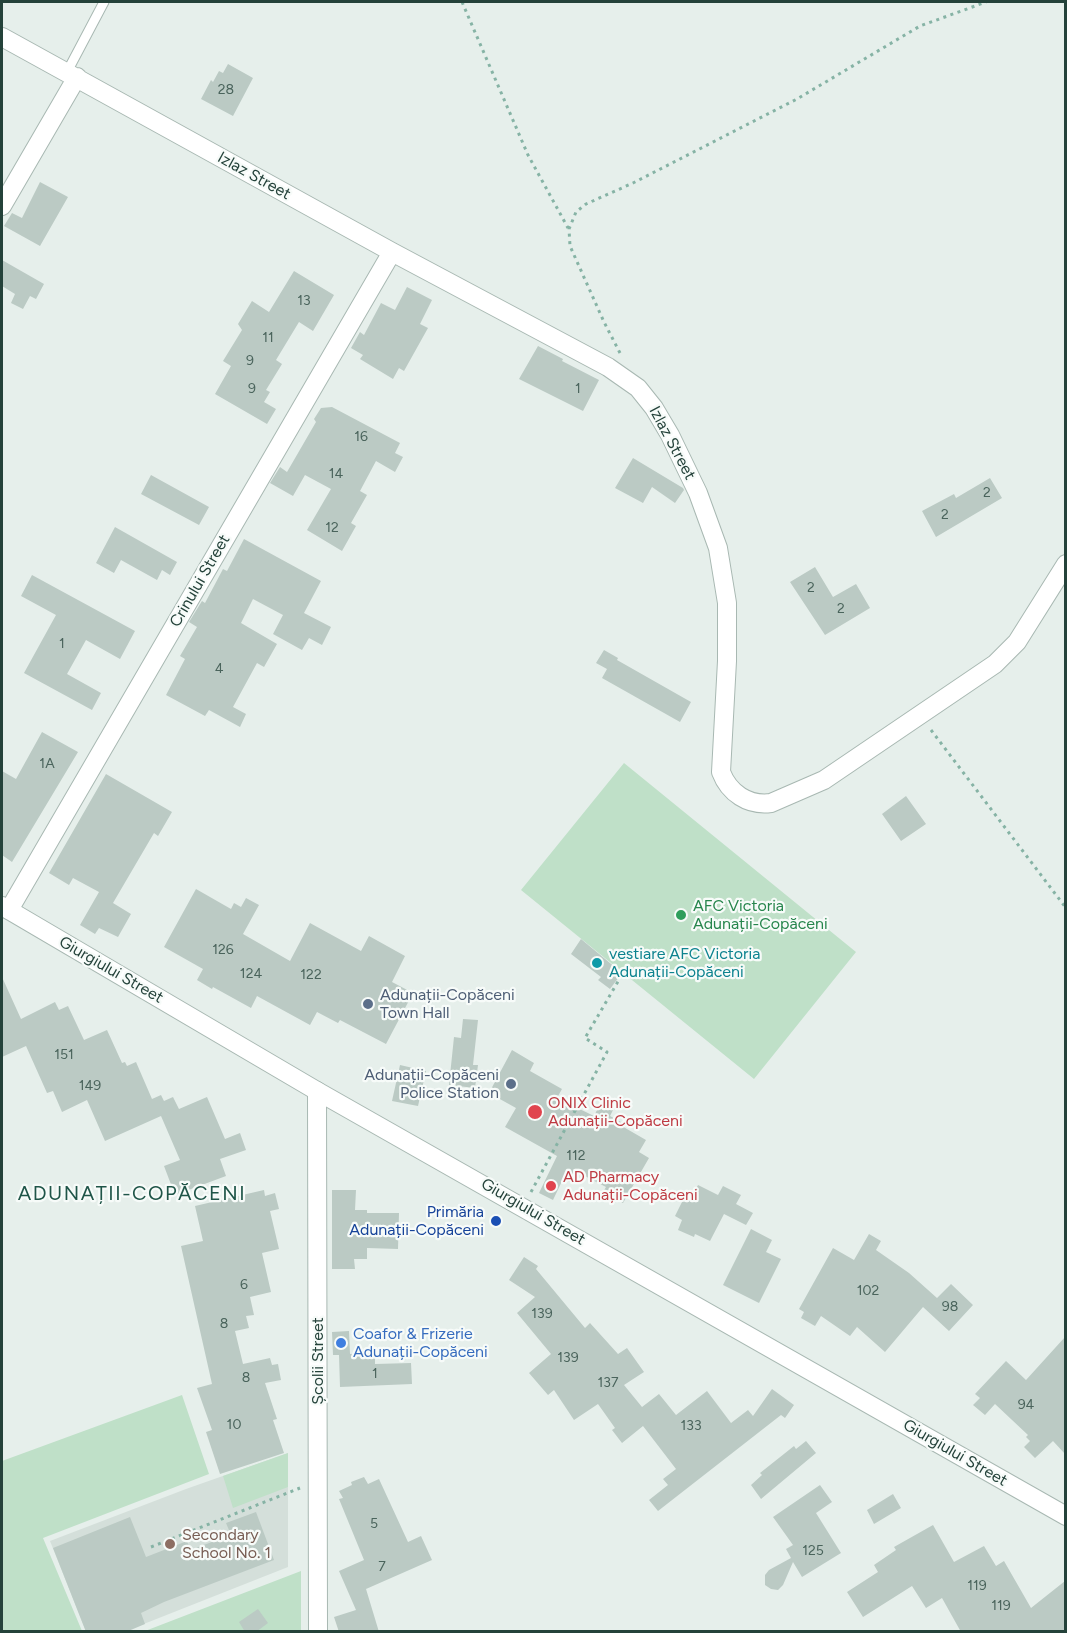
<!DOCTYPE html>
<meta charset="utf-8">
<style>
body{margin:0}
#map{position:relative;width:1067px;height:1633px;overflow:hidden;background:#e6efeb;font-family:Figtree,sans-serif}
canvas{display:block}
.frame{position:absolute;inset:0;border:3px solid #24423a;pointer-events:none}
</style>
<div id="map">
<canvas width="1067" height="1633"></canvas>
<div class="frame"></div>
</div>
<script>
const g = document.querySelector('canvas').getContext('2d');
g.lineJoin = 'round';
function fill(path, color) {
  g.fillStyle = color;
  g.fill(path, 'evenodd');
}
function trace(path, color, width, dash) {
  g.strokeStyle = color;
  g.lineWidth = width;
  g.lineCap = dash ? 'butt' : 'round';
  g.setLineDash(dash || []);
  g.stroke(path);
}
function label(font, color, halo, rows, align = 'center') {
  g.font = font + ' Figtree,sans-serif';
  g.lineWidth = 4.5;
  g.setLineDash([]);
  g.textBaseline = 'middle';
  g.strokeStyle = halo;
  g.fillStyle = color;
  for (const [text, x, y, turn = 0] of rows) {
    g.save();
    g.translate(x, y);
    g.rotate((+turn || 0) * Math.PI / 180);
    g.textAlign = isNaN(turn) ? turn : align;
    if (halo) g.strokeText(text, 0, 0);
    g.fillText(text, 0, 0);
    g.restore();
  }
}
const built = new Path2D(`
 M288,1453V1567L126,1631H86L50,1541L186,1489Z`);
const green = new Path2D(`
 M624,763L856,952L754,1079L521,890Z
 M182,1395L209,1474L43,1538L82,1631H2V1461Z
 M288,1453V1487L233,1508L223,1476Z
 M301,1571V1631H145Z`);
const building = new Path2D(`
 M228,64L253,78L233,116L201,99L211,80L213,82L219,71L223,73Z
 M40,182L68,197L40,246L4,226L12,213L22,218Z
 M2,260L44,284L36,299L30,296L23,309L11,303L15,294L2,286Z
 M294,271L334,295L313,331L299,322L276,360L282,364L266,390L270,392L264,402L276,409L267,424L215,394L231,366L223,361L242,330L238,324L252,301L269,312Z
 M407,287L432,300L420,324L428,328L404,371L399,368L393,379L360,359L363,355L351,348L360,332L364,335L381,303L395,310Z
 M538,346L563,359L562,361L599,380L583,411L519,379Z
 M332,407L400,443L395,453L403,457L395,472L376,461L360,491L367,495L351,523L356,526L342,551L307,530L331,489L305,475L293,496L270,483L280,467L287,472L316,422L314,419L321,408Z
 M633,458L683,488L684,490L675,503L652,487L643,503L615,488Z
 M151,475L209,507L199,525L141,494Z
 M990,478L1002,498L936,537L922,511L954,494L956,498Z
 M115,527L177,562L170,575L162,570L157,580L121,560L114,573L96,563Z
 M244,539L321,581L304,613L331,627L322,645L309,638L302,650L273,634L283,615L253,599L241,623L277,644L264,667L257,663L233,707L246,714L240,727L209,710L205,716L166,695L185,659L180,656L197,627L189,622L202,601L205,603L223,569L227,571Z
 M815,567L833,597L856,584L870,608L825,635L790,582Z
 M32,575L135,631L120,659L86,640L67,674L101,693L92,710L24,673L56,615L21,596Z
 M604,650L618,658L617,660L691,702L680,722L602,678L607,669L596,663Z
 M42,732L78,752L12,862L2,855V771L16,779Z
 M106,774L172,812L158,836L154,833L113,903L131,914L118,937L99,928L95,934L80,925L99,892L73,878L69,885L49,873Z
 M906,796L926,824L901,841L882,814Z
 M196,889L231,909L234,903L241,907L246,898L259,905L243,934L290,961L310,923L361,951L369,936L405,956L392,982L413,993L386,1044L340,1020L338,1023L317,1012L310,1025L257,996L251,1008L213,987L212,989L197,980L203,969L164,947Z
 M581,939L622,973L610,989L598,980L601,977L571,954Z
 M2,977L21,1019L55,1002L59,1010L68,1006L84,1040L107,1030L122,1063L125,1062L127,1066L136,1062L152,1099L161,1095L164,1101L173,1097L179,1109L207,1097L225,1139L240,1133L246,1150L220,1159L226,1176L175,1195L164,1166L180,1160L161,1116L105,1141L87,1100L62,1112L53,1091L47,1093L26,1046L2,1057Z
 M463,1019L478,1020L473,1065H478L475,1088L449,1085L454,1037L461,1038Z
 M512,1050L534,1063L530,1071L562,1089L557,1098L594,1116L601,1102L614,1108L610,1116L621,1122L620,1125L646,1140L639,1152L649,1158L623,1203L603,1192L606,1187L579,1173L574,1184L563,1179L553,1200L539,1193L557,1156L505,1127L516,1108L489,1093Z
 M400,1065L426,1071L418,1106L392,1101Z
 M698,1185L718,1195L723,1186L741,1195L736,1204L753,1213L746,1225L724,1214L710,1241L695,1234L694,1237L678,1230L682,1220L675,1216L685,1196L691,1199Z
 M264,1190L265,1196L275,1193L279,1209L270,1211L279,1249L262,1253L271,1292L250,1297L254,1315L246,1316L249,1328L235,1331L243,1364L270,1358L272,1365L278,1364L281,1380L265,1383L277,1419L273,1420L284,1453L220,1474L206,1432L212,1430L197,1388L212,1384L181,1246L203,1241L195,1206Z
 M332,1190H356L355,1210H367V1213H399L398,1249L367,1248V1259H354L355,1269H332Z
 M751,1229L772,1240L766,1252L781,1259L759,1303L723,1285Z
 M869,1234L881,1241L876,1250L909,1273L937,1298L951,1284L973,1305L949,1331L923,1307L885,1352L857,1327L850,1336L821,1316L815,1326L801,1318L804,1312L799,1309L833,1248L854,1260Z
 M524,1257L538,1266L536,1269L585,1328L590,1323L618,1354L627,1348L644,1372L624,1385L642,1407L659,1394L676,1415L707,1391L731,1423L748,1410L753,1416L772,1389L794,1405L785,1418L781,1415L658,1511L649,1500L668,1485L663,1479L676,1469L643,1426L622,1443L612,1430L615,1428L598,1404L574,1420L554,1390L548,1395L529,1373L551,1354L517,1313L535,1297L509,1280Z
 M349,1331L350,1354L375,1353V1364L411,1363L412,1384L340,1387L339,1355H333L332,1332Z
 M1065,1337V1454L1053,1441L1035,1458L1024,1447L1030,1441L1026,1437L1028,1435L995,1404L985,1415L973,1405L980,1398L975,1394L1006,1361L1026,1380Z
 M806,1441L816,1453L761,1499L751,1485L762,1475L760,1473L794,1446L796,1449Z
 M364,1477L368,1484L379,1479L408,1542L421,1536L432,1560L366,1589L379,1632H339L334,1617L356,1610L339,1571L364,1560L339,1499L343,1498L339,1491L352,1485L351,1482Z
 M820,1485L832,1502L816,1513L841,1553L802,1577L793,1562L783,1585L778,1590L771,1589L765,1585V1575L769,1570L791,1558L786,1549L793,1545L773,1517Z
 M893,1494L901,1508L874,1524L867,1510Z
 M256,1512L274,1560L164,1602L141,1613L145,1624L126,1632H86L53,1548L130,1517L146,1557L187,1541L190,1550L231,1535L226,1523Z
 M933,1525L954,1562L984,1546L996,1566L1004,1561L1031,1608L1065,1581V1632H961L942,1598L926,1608L912,1586L863,1617L847,1592L878,1572L874,1565L896,1550L894,1547Z
 M258,1609L268,1623L256,1632H245L239,1622Z`);
const path = new Path2D(`
 M462,2L528,155L568,228
 M620,353L604,322L570,246L569,229L576,212L586,204L633,183L797,99L920,26L986,2
 M931,730L1066,908
 M531,1192L607,1052L585,1038L623,973
 M151,1547L300,1488`);
const service = new Path2D(`
 M67,72L104,2`);
const minor = new Path2D(`
 M2,37L392,252L608,367L638,388L654,408L670,435L698,493L718,548L727,603V661L721,772C729,793 748,806 771,803L824,780L995,664L1017,642L1066,564
 M2,206L77,77
 M9,910L392,252
 M317,1091L318,1632`);
const tertiary = new Path2D(`
 M2,906L317,1091L1066,1516`);
const markers = [
 [681,915,6,"#2e9e5b"],
 [597,963,6,"#0f9aa8"],
 [368,1004,6,"#5c6f8a"],
 [511,1084,6,"#5c6f8a"],
 [535,1112,8,"#e0444e"],
 [551,1186,6,"#e0444e"],
 [496,1221,6,"#1a4fb4"],
 [341,1343,6,"#3f7fe0"],
 [170,1544,6,"#8d6e63"]
];
const numberNames = [
 ["28",226,90],
 ["13",304,301],
 ["11",268,338],
 ["9",250,361],
 ["9",252,389],
 ["1",578,389],
 ["16",361,437],
 ["14",336,474],
 ["2",987,493],
 ["2",945,515],
 ["12",332,528],
 ["2",811,588],
 ["2",841,609],
 ["1",62,644],
 ["4",219,669],
 ["1A",47,764],
 ["126",223,950],
 ["124",251,974],
 ["122",311,975],
 ["151",64,1055],
 ["149",90,1086],
 ["112",576,1156],
 ["6",244,1285],
 ["102",868,1291],
 ["98",950,1307],
 ["139",542,1314],
 ["8",224,1324],
 ["139",568,1358],
 ["1",375,1374],
 ["8",246,1378],
 ["137",608,1383],
 ["94",1026,1405],
 ["10",234,1425],
 ["133",691,1426],
 ["5",374,1524],
 ["125",813,1551],
 ["7",382,1567],
 ["119",977,1586],
 ["119",1001,1606]
];
const streetNames = [
 ["Izlaz Street",254,176,29],
 ["Izlaz Street",672,443,62],
 ["Crinului Street",200,581,-60],
 ["Giurgiului Street",111,970,30],
 ["Giurgiului Street",533,1212,30],
 ["Școlii Street",318,1361,-90],
 ["Giurgiului Street",955,1453,30]
];
const leisureNames = [
 ["AFC Victoria",693,906],
 ["Adunații-Copăceni",693,924]
];
const cultureNames = [
 ["vestiare AFC Victoria",609,954],
 ["Adunații-Copăceni",609,972]
];
const serviceNames = [
 ["Adunații-Copăceni",380,995],
 ["Town Hall",380,1013],
 ["Adunații-Copăceni",499,1075,"right"],
 ["Police Station",499,1093,"right"]
];
const healthNames = [
 ["ONIX Clinic",548,1103],
 ["Adunații-Copăceni",548,1121],
 ["AD Pharmacy",563,1177],
 ["Adunații-Copăceni",563,1195]
];
const transitNames = [
 ["Primăria",484,1212],
 ["Adunații-Copăceni",484,1230]
];
const shopNames = [
 ["Coafor & Frizerie",353,1334],
 ["Adunații-Copăceni",353,1352]
];
const educationNames = [
 ["Secondary",182,1535],
 ["School No. 1",182,1553]
];
const quarterNames = [
 ["ADUNAȚII-COPĂCENI",132,1194]
];
fill(built, '#d4dfda');
fill(green, '#bfe0c8');
fill(building, '#bbcac4');
trace(service, '#a8b8b2', 11);
trace(minor, '#a8b8b2', 20);
trace(tertiary, '#a8b8b2', 20);
trace(path, '#86b3a5', 3, [3, 4.5]);
trace(service, '#fff', 9);
trace(minor, '#fff', 18);
trace(tertiary, '#fff', 18);
for (const [x, y, r, color] of markers) {
  const dot = new Path2D();
  dot.arc(x, y, r, 0, 2 * Math.PI);
  g.fillStyle = color;
  g.fill(dot);
  trace(dot, '#f7fbf9', 2);
}
label('14px', '#4a645c', null, numberNames);
label('16px', '#24423a', '#f7fbf9', streetNames);
label('16px', '#27864d', '#f7fbf9', leisureNames, 'left');
label('16px', '#0d838f', '#f7fbf9', cultureNames, 'left');
label('16px', '#4e5e75', '#f7fbf9', serviceNames, 'left');
label('16px', '#be3a42', '#f7fbf9', healthNames, 'left');
label('16px', '#164399', '#f7fbf9', transitNames, 'right');
label('16px', '#366cbe', '#f7fbf9', shopNames, 'left');
label('16px', '#785e54', '#f7fbf9', educationNames, 'left');
g.letterSpacing = '1.5px';
label('20px', '#1f5548', '#f7fbf9', quarterNames);
g.letterSpacing = '0px';
</script>
